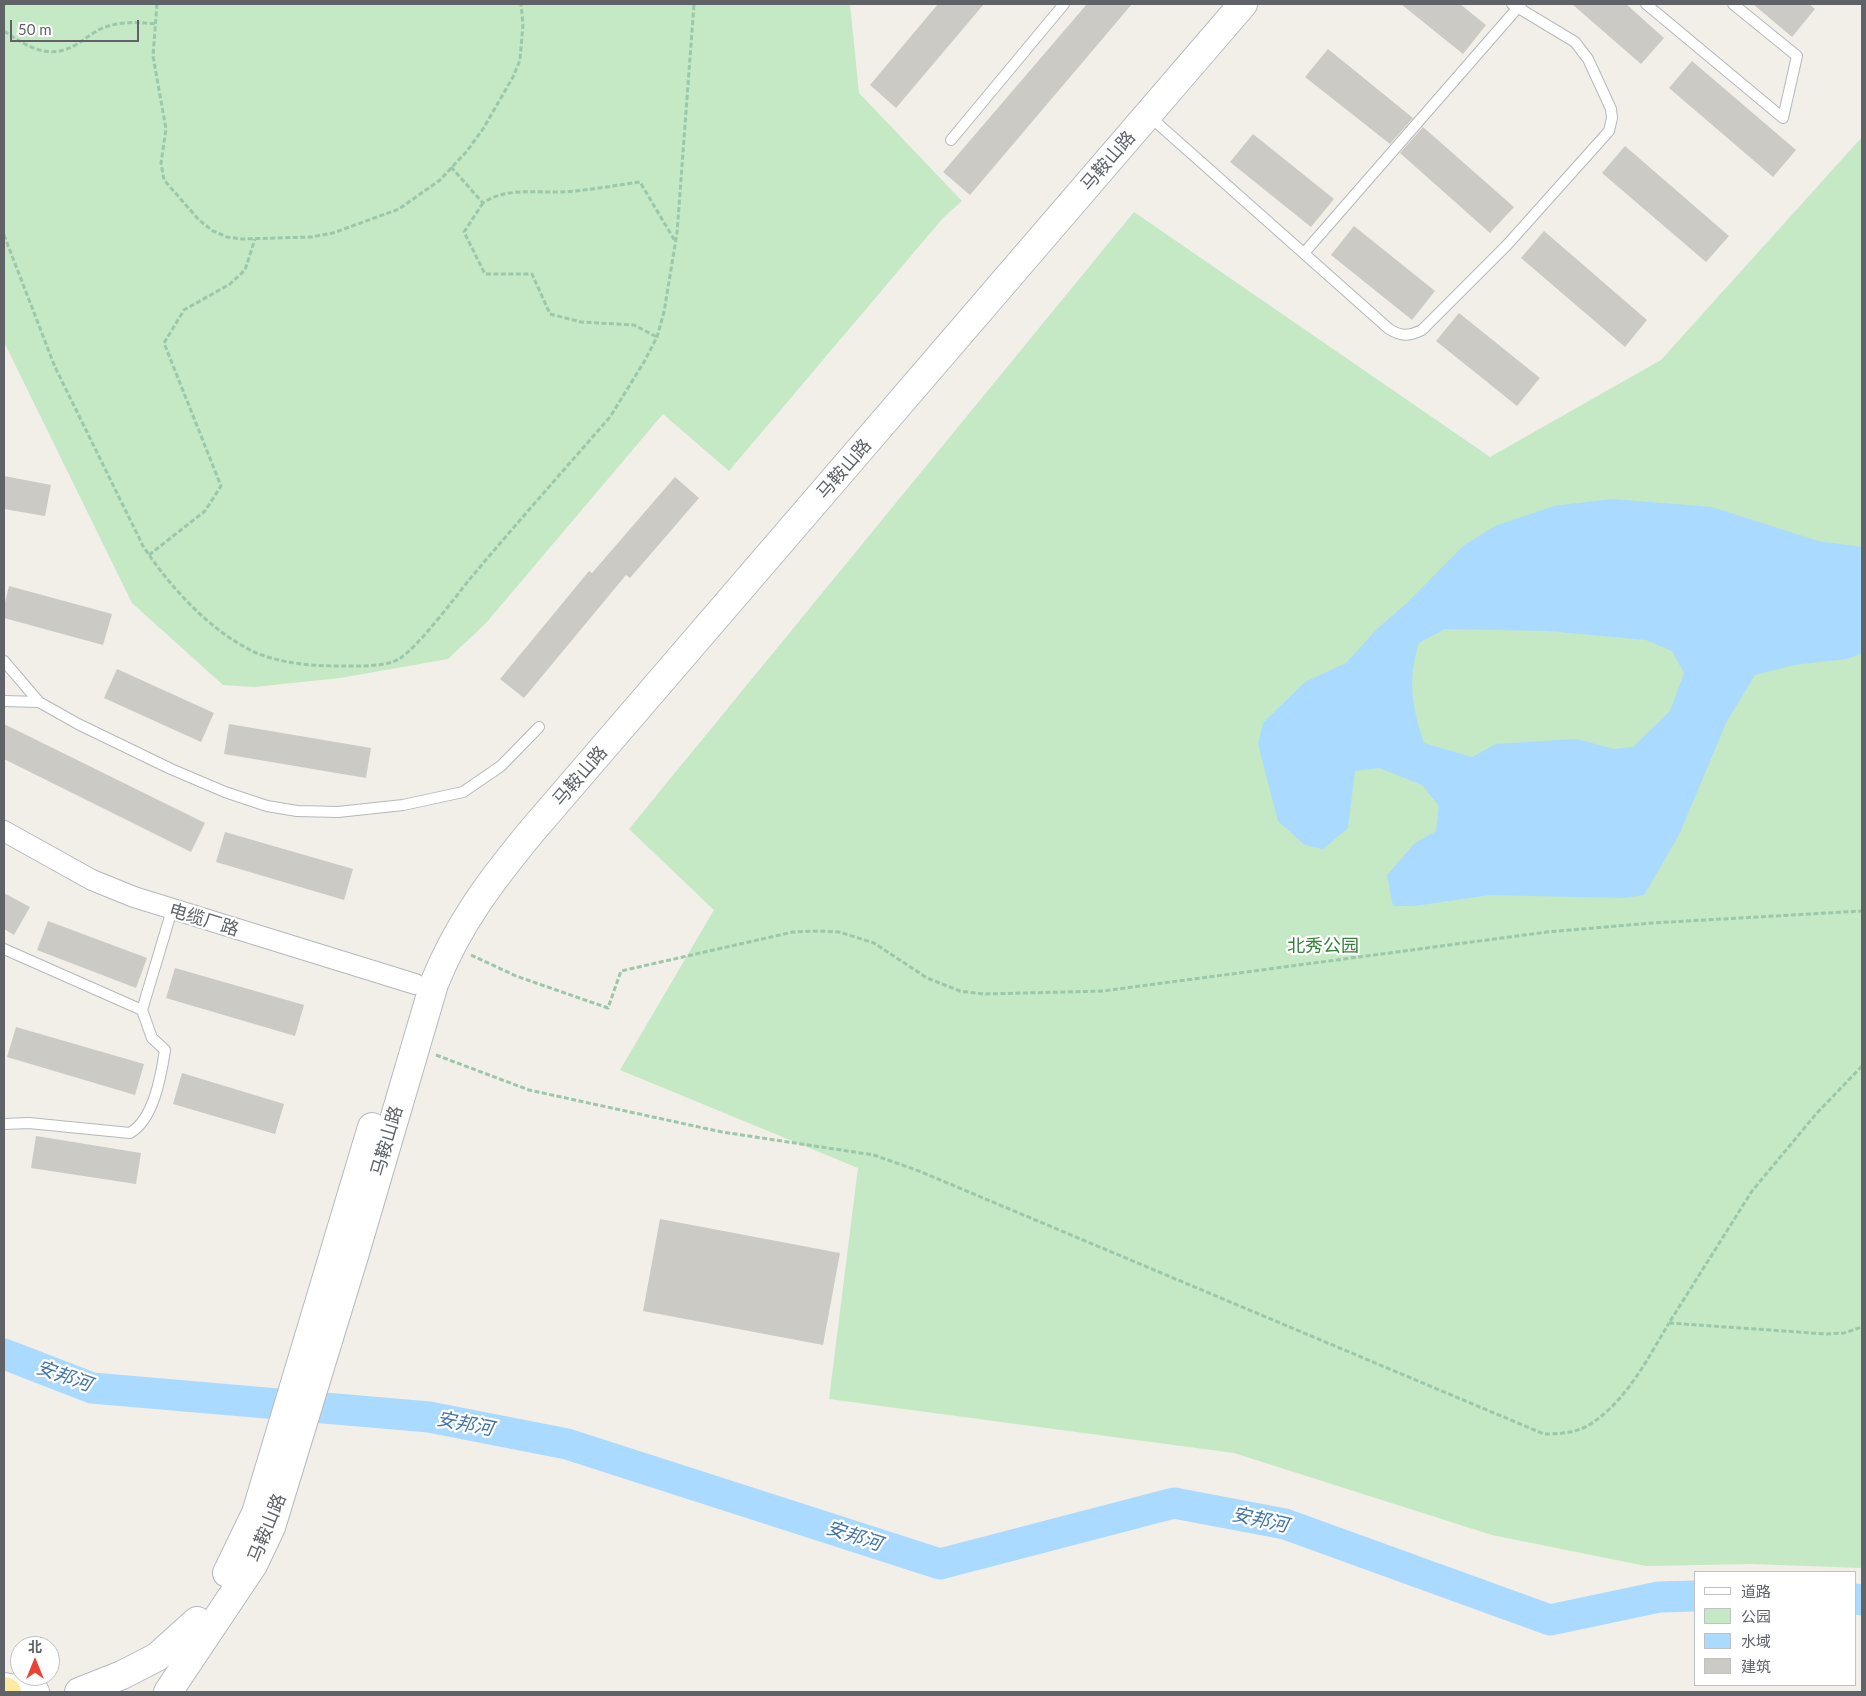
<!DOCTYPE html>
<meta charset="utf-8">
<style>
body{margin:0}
#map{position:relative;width:1866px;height:1696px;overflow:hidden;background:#f1efe8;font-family:Lato,"Noto Sans SC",sans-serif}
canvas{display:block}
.frame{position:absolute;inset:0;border:5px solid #5f6368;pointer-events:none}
.legend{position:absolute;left:1694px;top:1571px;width:162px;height:115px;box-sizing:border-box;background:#fff;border:1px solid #bfc1c3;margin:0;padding:6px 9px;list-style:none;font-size:15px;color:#5f6368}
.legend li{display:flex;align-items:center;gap:10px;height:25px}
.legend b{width:25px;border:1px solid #bfc1c3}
.north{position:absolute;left:10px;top:1636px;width:50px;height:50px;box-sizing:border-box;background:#fff;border:1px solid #bfc1c3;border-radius:50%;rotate:0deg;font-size:14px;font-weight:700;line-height:20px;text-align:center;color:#5f6368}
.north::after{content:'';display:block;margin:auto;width:18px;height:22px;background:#ea4335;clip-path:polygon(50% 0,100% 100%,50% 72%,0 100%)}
.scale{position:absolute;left:10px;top:20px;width:129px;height:22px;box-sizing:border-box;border:2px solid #5f6368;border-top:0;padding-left:6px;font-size:15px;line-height:18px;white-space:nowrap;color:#5f6368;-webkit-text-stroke:4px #fff;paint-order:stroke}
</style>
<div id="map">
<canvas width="1866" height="1696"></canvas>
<div class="frame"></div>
<ul class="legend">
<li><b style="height:6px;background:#fff"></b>道路</li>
<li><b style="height:14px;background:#c5e8c5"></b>公园</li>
<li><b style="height:14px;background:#aadaff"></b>水域</li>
<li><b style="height:14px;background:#cccac5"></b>建筑</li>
</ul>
<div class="north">北</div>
<div class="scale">50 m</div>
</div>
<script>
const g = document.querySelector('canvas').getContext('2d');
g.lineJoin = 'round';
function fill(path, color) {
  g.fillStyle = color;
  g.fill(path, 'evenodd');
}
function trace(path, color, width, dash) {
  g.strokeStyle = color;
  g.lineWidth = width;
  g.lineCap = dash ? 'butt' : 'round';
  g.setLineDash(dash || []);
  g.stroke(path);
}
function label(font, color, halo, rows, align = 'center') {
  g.font = font + ' Lato,"Noto Sans SC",sans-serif';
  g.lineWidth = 4.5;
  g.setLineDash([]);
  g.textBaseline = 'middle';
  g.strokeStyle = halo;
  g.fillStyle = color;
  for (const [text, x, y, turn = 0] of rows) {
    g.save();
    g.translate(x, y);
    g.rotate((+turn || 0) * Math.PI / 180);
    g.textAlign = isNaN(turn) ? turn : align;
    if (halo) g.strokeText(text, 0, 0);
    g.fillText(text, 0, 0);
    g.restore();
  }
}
const green = new Path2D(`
 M4,4H850L859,93L962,201L943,218L729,471L663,414L486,623L448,659L340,678L254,687L223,685L132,603L4,342Z
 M1862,137V1568L1751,1564L1646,1566L1492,1535L1234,1453L829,1399L858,1168L620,1070L714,910L629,829L1134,212L1490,457L1661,360Z`);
const water = new Path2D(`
 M1612,499L1712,507L1818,541L1862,547V653L1847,659L1794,665L1755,675L1727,721L1679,835L1644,895L1623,898L1490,895L1414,906H1393L1387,875L1415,843L1436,831L1439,806L1422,785L1379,768L1355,771L1348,828L1323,849L1305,845L1278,821L1258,744L1263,723L1305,682L1346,663L1377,629L1408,602L1463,546L1495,526L1554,506ZM1445,629L1548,631L1646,640L1672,651L1684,673L1670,711L1633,747L1614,749L1576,739L1496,744L1472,757L1424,743C1412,707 1407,679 1419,643Z`);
const river = new Path2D(`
 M4,1354L92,1388L429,1417L567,1444L940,1564L1174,1503L1285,1524L1550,1620L1659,1597L1695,1596
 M1855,1599L1862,1600`);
const building = new Path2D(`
 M938,4H984L896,108L870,85Z
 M1087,4H1132L970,195L943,172Z
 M1401,4H1460L1486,25L1463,54Z
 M1572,4H1626L1664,38L1641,64Z
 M1753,4H1809L1815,9L1792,37Z
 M1328,49L1413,118L1390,144L1305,77Z
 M1692,61L1796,150L1773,177L1669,88Z
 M1423,127L1514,207L1490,233L1400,153Z
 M1253,134L1334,199L1311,227L1230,162Z
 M1625,146L1729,236L1706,262L1602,173Z
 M1354,226L1435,291L1412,320L1331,255Z
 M1544,231L1647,320L1625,347L1521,258Z
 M1459,313L1540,378L1517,406L1436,341Z
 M4,476L51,485L45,516L4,509Z
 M675,477L699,498L630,578L626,575L524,698L500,679L589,571L592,573Z
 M9,586L112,614L103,645L4,618V606Z
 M117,669L214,713L201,742L104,698Z
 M4,724L205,823L191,852L4,759Z
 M229,724L371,748L366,778L224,754Z
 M225,832L353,869L344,900L216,862Z
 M4,893L30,907L14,935L4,929Z
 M48,921L147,958L136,988L37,950Z
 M175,968L304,1005L295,1036L166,998Z
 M16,1027L144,1064L135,1095L7,1057Z
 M182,1073L284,1104L275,1134L173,1104Z
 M36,1136L141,1153L136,1184L31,1168Z
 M660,1219L840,1253L823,1345L643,1311Z`);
const path = new Path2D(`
 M157,4L153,56L166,129L161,163L164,180L199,220L213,231L227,237L241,239L311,237L333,233L399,209L440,180L467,151L483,129L513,77L520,60L523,24L521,4
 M4,31C28,47 49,61 77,44C86,39 94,31 103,28C120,21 138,22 156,24
 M451,167L483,203C509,185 544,195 574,191C596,189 618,185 640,182L675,241
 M483,203L464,232L485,274H532L550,314L581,322L634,325L657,337
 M4,235L55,367L143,546C170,587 209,630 254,652C282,664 314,666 343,666C359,666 385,667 399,659C419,646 453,600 469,580C515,525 563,471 610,417L644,362L657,337L664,312L677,233L694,4
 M149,555L205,511L221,486L164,343L184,310L230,284L245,270L255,239
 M471,955L516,976L608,1008L621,971L793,932L818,931L839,932L874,943L927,978L960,991L983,994L1103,991L1547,932L1652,923L1862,911
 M436,1055L529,1090L722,1132L874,1155L919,1171L1544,1434C1559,1434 1576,1433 1589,1425C1626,1402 1648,1358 1669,1323
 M1862,1066L1816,1114L1752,1191L1669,1323L1827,1334L1844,1333L1862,1327`);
const service = new Path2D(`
 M1646,4L1783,118L1797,56L1733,4
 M1148,115L1389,329C1402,337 1409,336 1422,330L1507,245L1609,131L1612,118L1611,109L1588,59L1575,42L1512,4
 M951,140L1064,4
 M1304,253L1521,4
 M4,661L39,702L78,724L171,769L225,792L267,806L297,811L338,812L403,805L463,792L501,766L539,727
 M4,701L39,702
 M4,949L142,1010L172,910
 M4,1124L29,1123L130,1133C154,1119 161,1076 165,1050L152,1038L142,1010`);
const minor = new Path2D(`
 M4,831L92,880L134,897L415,984`);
const secondary = new Path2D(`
 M227,1573L256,1513L372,1127
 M4,1687L35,1692
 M79,1692L122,1675L157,1657L197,1621
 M168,1692L253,1565L271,1527L354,1256L434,984C458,924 490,882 531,832L1243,4`);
const trunk = new Path2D(`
 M4,1691L7,1692`);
const streetNames = [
 ["马鞍山路",1108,161,-49],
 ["马鞍山路",844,469,-49],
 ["马鞍山路",580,776,-49],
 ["电缆厂路",204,920,17],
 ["马鞍山路",387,1141,-74],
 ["马鞍山路",267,1528,-68]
];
const parkNames = [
 ["北秀公园",1323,946]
];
const waterNames = [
 ["安邦河",64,1376,19],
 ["安邦河",465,1424,11],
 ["安邦河",1260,1520,12],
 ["安邦河",854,1536,18]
];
fill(green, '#c5e8c5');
fill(water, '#aadaff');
trace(river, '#aadaff', 31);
fill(building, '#cccac5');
trace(service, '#b5b8bc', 12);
trace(minor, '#b5b8bc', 22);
trace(secondary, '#b6babf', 30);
trace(trunk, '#f9ab00', 30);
trace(path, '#9cc7a9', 3, [5, 2.5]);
trace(service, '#fff', 10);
trace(minor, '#fff', 20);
trace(secondary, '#fff', 28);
trace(trunk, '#feeaa1', 28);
label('18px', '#5f6368', '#fff', streetNames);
label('18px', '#348238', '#fff', parkNames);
label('italic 19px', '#4174aa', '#fff', waterNames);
</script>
